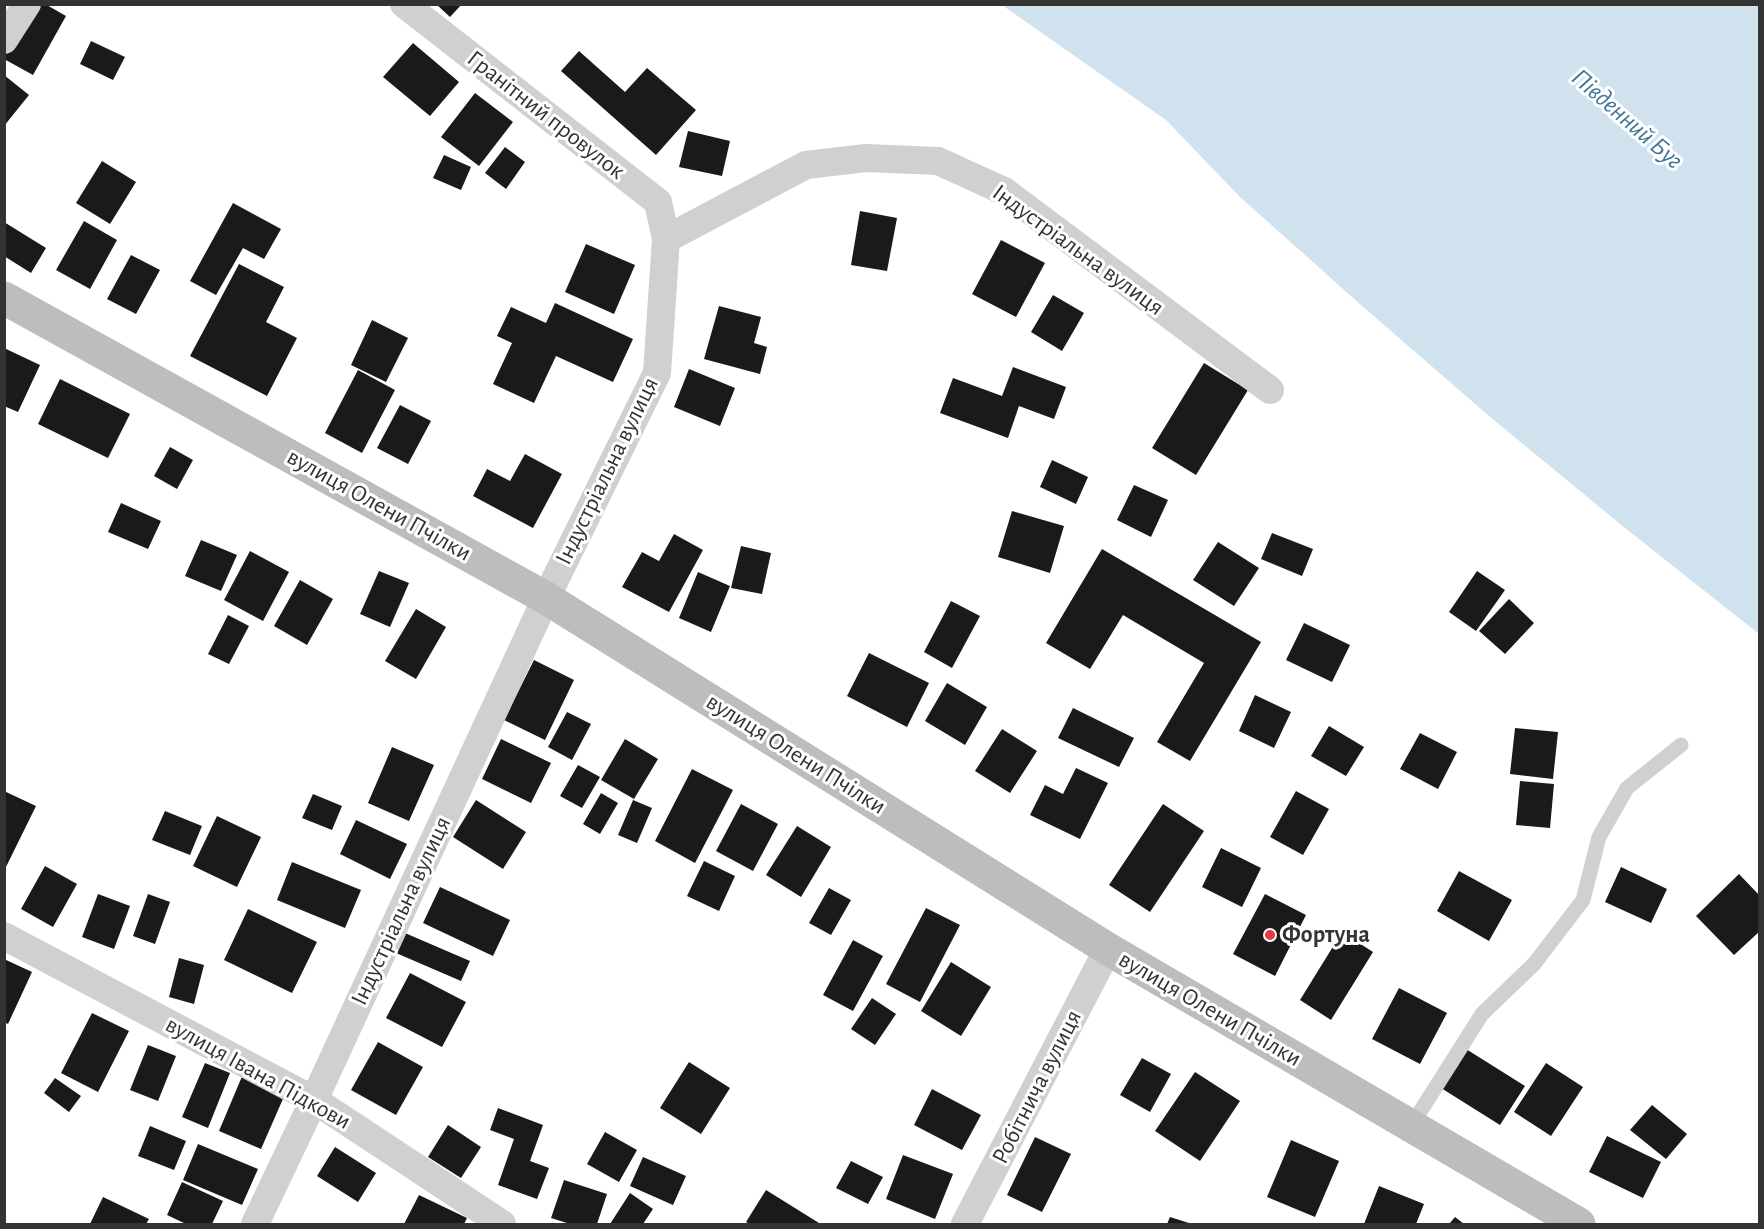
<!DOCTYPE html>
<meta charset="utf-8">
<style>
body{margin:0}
#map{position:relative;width:1764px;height:1229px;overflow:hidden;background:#fff;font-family:"Alegreya Sans",sans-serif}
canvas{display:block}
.frame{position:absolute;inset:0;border:6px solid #333;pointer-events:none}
</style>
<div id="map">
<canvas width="1764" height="1229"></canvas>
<div class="frame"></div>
</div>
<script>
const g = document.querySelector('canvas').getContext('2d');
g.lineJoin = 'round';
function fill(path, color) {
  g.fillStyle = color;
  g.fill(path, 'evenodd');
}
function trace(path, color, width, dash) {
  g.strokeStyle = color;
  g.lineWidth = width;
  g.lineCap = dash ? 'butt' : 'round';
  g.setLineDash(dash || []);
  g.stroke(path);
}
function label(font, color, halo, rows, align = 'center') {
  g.font = font + ' "Alegreya Sans",sans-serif';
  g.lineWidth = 6;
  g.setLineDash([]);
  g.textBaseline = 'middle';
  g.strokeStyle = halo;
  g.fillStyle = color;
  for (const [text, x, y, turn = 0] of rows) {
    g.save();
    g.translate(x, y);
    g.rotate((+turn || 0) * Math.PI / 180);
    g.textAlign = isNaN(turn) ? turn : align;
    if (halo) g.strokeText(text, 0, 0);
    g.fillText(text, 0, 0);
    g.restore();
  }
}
const water = new Path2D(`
 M1002,5H1759V634L1625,528L1489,416L1361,305L1240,197L1166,120Z`);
const building = new Path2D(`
 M30,4H45L66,16L33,75L4,59V50Z
 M436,4H462L450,17Z
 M91,41L125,57L113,80L80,64Z
 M413,43L459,82L430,116L383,77Z
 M579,51L625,92L647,68L696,110L656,155L561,71Z
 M4,75L29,95L4,126Z
 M475,93L513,122L479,166L441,137Z
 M688,131L730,141L722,176L679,167Z
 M505,147L525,162L506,189L485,173Z
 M444,155L471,167L461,190L433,178Z
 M102,161L136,182L110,224L76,203Z
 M233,203L281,229L264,259L243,248L216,295L190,281Z
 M860,211L897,218L887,271L851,265Z
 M84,221L117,240L90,289L56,270Z
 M4,222L46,248L31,273L4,256Z
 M1001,240L1045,263L1016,317L972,294Z
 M586,244L635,265L614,314L565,292Z
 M131,255L160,270L136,314L107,299Z
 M239,264L284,287L266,322L297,338L267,396L190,356Z
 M1053,295L1084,313L1062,351L1031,332Z
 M555,303L633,339L613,382L556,356L534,403L493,384L512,343L497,336L511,307L546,323Z
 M719,306L761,317L754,343L767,347L760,374L704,359Z
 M372,320L408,338L386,382L351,365Z
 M4,348L40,365L18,412L4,406Z
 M1204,363L1248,390L1196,475L1152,448Z
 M1013,367L1066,387L1054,419L1019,406L1008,438L940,413L953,378L1002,396Z
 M689,369L735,388L720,426L674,407Z
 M358,370L395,390L362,453L325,433Z
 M60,379L130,414L108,458L38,424Z
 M400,405L431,421L408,464L377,448Z
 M170,447L193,460L177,489L154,476Z
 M525,454L562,474L533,528L473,496L487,469L510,481Z
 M1052,460L1088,477L1076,504L1040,487Z
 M1134,485L1168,500L1151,537L1117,520Z
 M121,503L161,521L148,549L108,532Z
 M1012,511L1064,526L1050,573L998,557Z
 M1272,533L1313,549L1302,576L1261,559Z
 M674,534L703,550L669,612L622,587L642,552L659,561Z
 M201,540L237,555L221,591L185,576Z
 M1218,542L1259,568L1234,606L1193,580Z
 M741,546L771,553L762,594L731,588Z
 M1102,549L1261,642L1190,761L1157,742L1204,663L1123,615L1090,669L1046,643Z
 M250,551L289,572L263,621L224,600Z
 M379,571L409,583L390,627L360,614Z
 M1477,571L1505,590L1476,631L1449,612Z
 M698,572L730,586L711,632L679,618Z
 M300,580L333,599L307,645L274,626Z
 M1509,599L1534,623L1505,654L1479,631Z
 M951,601L980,616L952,668L924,652Z
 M416,609L446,627L416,679L385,661Z
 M228,615L249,626L229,664L208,654Z
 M1304,623L1350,645L1332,682L1286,660Z
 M869,653L929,683L907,727L847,696Z
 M534,660L574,680L545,740L504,720Z
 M947,683L987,707L965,745L925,721Z
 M1255,695L1291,712L1274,748L1239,731Z
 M1073,708L1134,738L1119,767L1058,738Z
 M567,712L591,724L572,760L548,747Z
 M1329,726L1364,747L1346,776L1311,756Z
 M1515,728L1558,732L1553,779L1510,774Z
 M1002,729L1037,751L1010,793L975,771Z
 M1420,733L1457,752L1438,789L1400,769Z
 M501,739L551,763L531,803L482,779Z
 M625,739L658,759L634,799L601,780Z
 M392,747L434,765L409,821L368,803Z
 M578,765L600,777L582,808L560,796Z
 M1076,768L1108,783L1080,839L1030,815L1045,785L1063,794Z
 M692,769L733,790L695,863L655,841Z
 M1520,781L1554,784L1550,828L1516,825Z
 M4,791L36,806L4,871Z
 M1296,791L1329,809L1303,855L1270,837Z
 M601,793L618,803L600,834L583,824Z
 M313,794L342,806L332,830L302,818Z
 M476,800L526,832L503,869L453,837Z
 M633,800L652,808L637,843L618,835Z
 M741,804L778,824L753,871L716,851Z
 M1163,804L1204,831L1150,912L1109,885Z
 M165,811L202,826L190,855L152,840Z
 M217,816L261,837L237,887L193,866Z
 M356,820L407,844L390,879L340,854Z
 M797,826L831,847L801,897L766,875Z
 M1221,848L1261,868L1242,907L1202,887Z
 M704,861L735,876L719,911L687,896Z
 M292,862L361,890L345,928L277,900Z
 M45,866L77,884L53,927L21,909Z
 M1621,867L1667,889L1651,923L1605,902Z
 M1459,871L1512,900L1489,941L1437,911Z
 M1739,874L1760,896V931L1734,955L1696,916Z
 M440,887L510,920L493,956L423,923Z
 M829,888L851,900L831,935L809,923Z
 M98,894L130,906L114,949L82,937Z
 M148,894L170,902L155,944L133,936Z
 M1265,894L1306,915L1275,976L1233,954Z
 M926,908L960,925L920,1002L886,984Z
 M248,909L317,942L292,993L224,960Z
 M1342,932L1373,952L1331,1020L1300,1000Z
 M405,933L470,961L461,981L396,953Z
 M853,940L883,956L853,1011L823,995Z
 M179,958L204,965L194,1004L169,997Z
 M4,959L32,972L8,1024L4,1022Z
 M951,962L991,987L961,1036L921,1011Z
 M410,973L466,1002L442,1047L386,1018Z
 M1399,988L1447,1013L1420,1064L1372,1039Z
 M872,998L896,1014L875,1045L851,1029Z
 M92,1013L129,1031L98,1092L61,1073Z
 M378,1042L423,1067L396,1115L351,1090Z
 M148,1045L176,1056L158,1101L130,1090Z
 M1466,1049L1525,1086L1500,1125L1441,1088Z
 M1142,1058L1171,1074L1150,1112L1120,1095Z
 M689,1062L730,1088L701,1134L660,1108Z
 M205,1063L230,1073L208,1128L182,1117Z
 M1546,1063L1583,1087L1551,1136L1514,1112Z
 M1195,1072L1240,1101L1200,1161L1155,1131Z
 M243,1074L286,1092L261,1149L219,1131Z
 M55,1078L81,1096L69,1112L44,1093Z
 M932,1089L981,1115L962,1150L914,1125Z
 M1652,1105L1687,1134L1666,1159L1630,1130Z
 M498,1108L543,1125L530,1161L549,1168L537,1199L498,1185L514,1139L490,1130Z
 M448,1125L481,1147L461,1178L428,1157Z
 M150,1126L186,1141L174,1170L138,1156Z
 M605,1132L637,1150L619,1182L587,1164Z
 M1607,1136L1661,1162L1643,1198L1589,1172Z
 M1035,1137L1071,1154L1042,1212L1007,1195Z
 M1291,1140L1339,1161L1315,1217L1267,1197Z
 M198,1144L258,1169L242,1205L183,1180Z
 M335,1147L376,1173L358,1202L317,1176Z
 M903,1155L953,1174L935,1219L886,1199Z
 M643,1157L686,1176L673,1205L630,1186Z
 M851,1161L883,1177L868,1204L836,1188Z
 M564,1180L607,1194L597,1224H570L551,1218Z
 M182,1182L223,1201L212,1224H186L167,1215Z
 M1379,1186L1424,1204L1416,1224H1364Z
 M766,1190L819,1223L818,1224H750L746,1222Z
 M630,1193L653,1209L643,1224H610Z
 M419,1195L467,1218L464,1224H404Z
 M103,1197L149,1219L146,1224H90Z
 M1170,1217L1192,1224H1167Z
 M1455,1217L1464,1224H1449Z`);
const lane = new Path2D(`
 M1411,1126L1482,1014L1534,964L1583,900L1599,837L1627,788L1681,745`);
const street = new Path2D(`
 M404,4L658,202L666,239
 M4,40L27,4
 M4,936L314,1100L502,1224
 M255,1224L314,1100L546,598L657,373L666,239L806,165L866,158L938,161L1004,191L1270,390
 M965,1224L1108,949`);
const secondary = new Path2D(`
 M4,298L546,598L1108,949L1579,1224`);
const markers = [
 [1270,935,6,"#e63946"]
];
const streetNames = [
 ["Гранітний провулок",546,115,38],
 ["Індустріальна вулиця",1078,250,36],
 ["Індустріальна вулиця",607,471,-64],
 ["вулиця Олени Пчілки",379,505,29],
 ["вулиця Олени Пчілки",796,754,32],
 ["Індустріальна вулиця",401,911,-65],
 ["вулиця Олени Пчілки",1210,1009,30],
 ["вулиця Івана Підкови",258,1073,29],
 ["Робітнича вулиця",1037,1087,-63]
];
const poiNames = [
 ["Фортуна",1282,935]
];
const waterNames = [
 ["Південний Буг",1627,119,41]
];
fill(water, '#cfe2ee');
fill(building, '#1a1a1a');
trace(lane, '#d0d0d0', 15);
trace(street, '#d0d0d0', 28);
trace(secondary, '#bdbdbd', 33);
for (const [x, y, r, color] of markers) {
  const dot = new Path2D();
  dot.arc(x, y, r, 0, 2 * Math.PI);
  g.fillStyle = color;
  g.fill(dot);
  trace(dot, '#fff', 2);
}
label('24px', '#333', '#fff', streetNames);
label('bold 24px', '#333', '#fff', poiNames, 'left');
label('italic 26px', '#3f7597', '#fff', waterNames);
</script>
